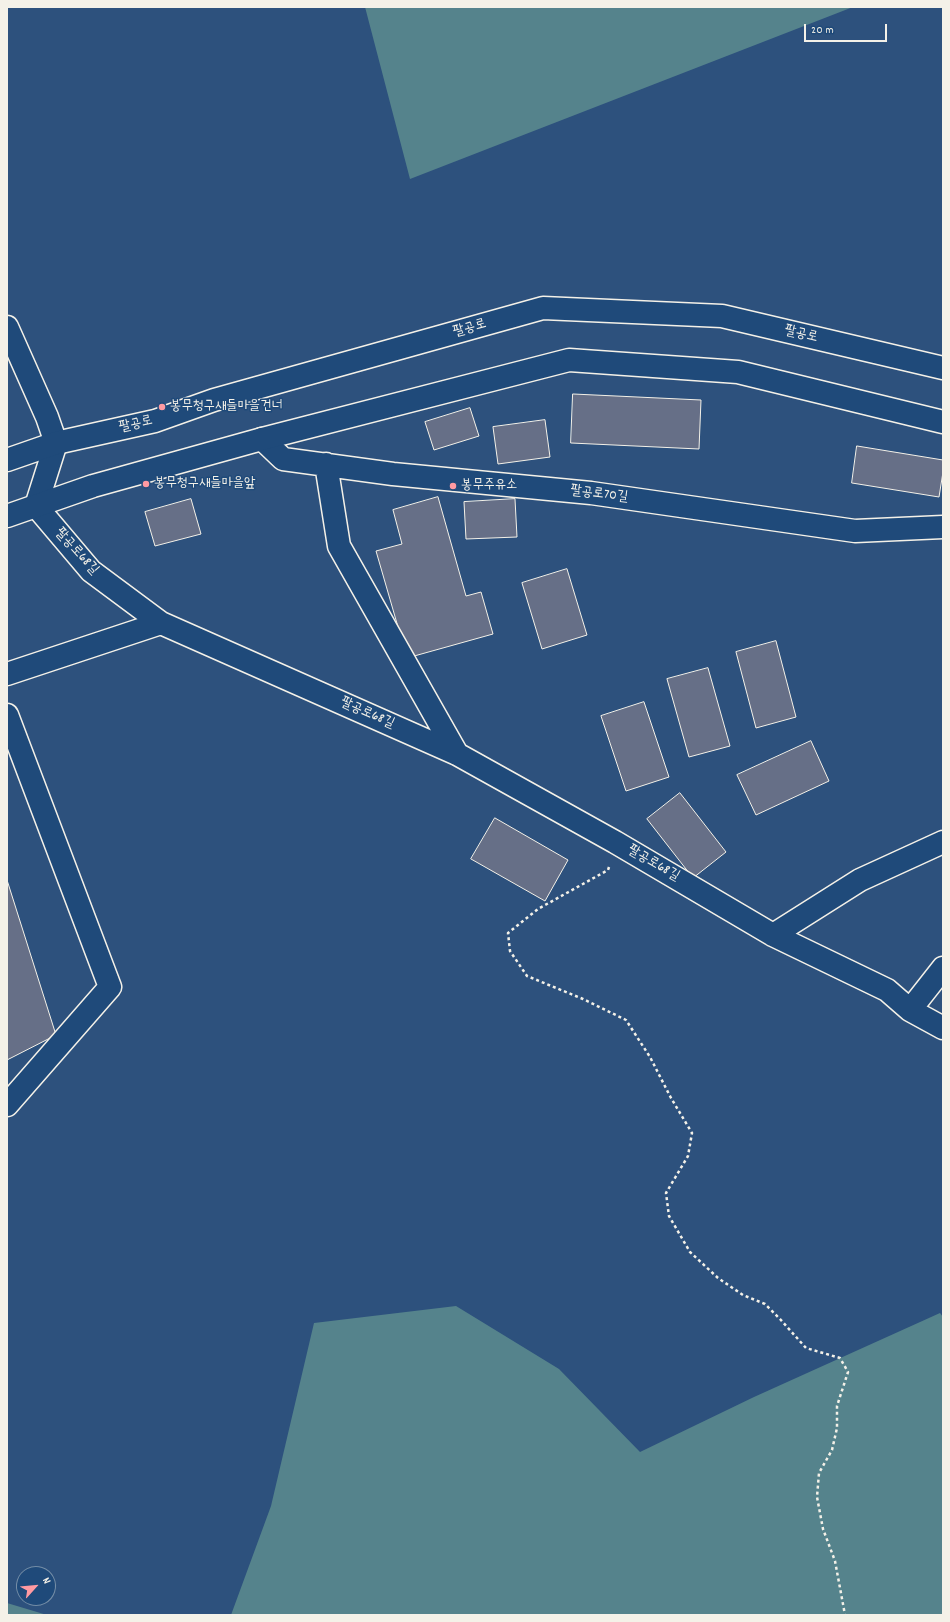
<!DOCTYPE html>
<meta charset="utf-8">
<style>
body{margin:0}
#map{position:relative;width:950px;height:1622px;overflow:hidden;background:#2d517d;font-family:Dekko,sans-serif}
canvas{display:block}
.frame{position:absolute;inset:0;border:8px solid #f4f1e8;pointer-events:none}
.north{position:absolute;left:16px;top:1566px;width:40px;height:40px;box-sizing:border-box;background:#1f4a7a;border:1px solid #748da6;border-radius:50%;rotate:63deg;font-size:11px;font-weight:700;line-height:16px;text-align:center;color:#f4f1e8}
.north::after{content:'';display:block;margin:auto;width:14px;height:18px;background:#ff9aa2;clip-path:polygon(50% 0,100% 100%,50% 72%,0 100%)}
.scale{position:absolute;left:804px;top:24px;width:83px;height:18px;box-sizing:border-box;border:2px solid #f4f1e8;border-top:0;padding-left:5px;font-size:12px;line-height:14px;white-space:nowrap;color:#f4f1e8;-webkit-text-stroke:3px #1f4a7a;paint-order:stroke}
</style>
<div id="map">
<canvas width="950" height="1622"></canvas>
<div class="frame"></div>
<div class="north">N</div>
<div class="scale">20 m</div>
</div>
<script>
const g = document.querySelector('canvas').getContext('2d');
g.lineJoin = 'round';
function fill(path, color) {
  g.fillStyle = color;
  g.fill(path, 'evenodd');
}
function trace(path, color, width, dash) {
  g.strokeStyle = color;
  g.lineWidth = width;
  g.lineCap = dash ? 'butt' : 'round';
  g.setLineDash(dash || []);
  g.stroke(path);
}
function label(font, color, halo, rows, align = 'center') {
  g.font = font + ' Dekko,"Poor Story",sans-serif';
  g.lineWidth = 3;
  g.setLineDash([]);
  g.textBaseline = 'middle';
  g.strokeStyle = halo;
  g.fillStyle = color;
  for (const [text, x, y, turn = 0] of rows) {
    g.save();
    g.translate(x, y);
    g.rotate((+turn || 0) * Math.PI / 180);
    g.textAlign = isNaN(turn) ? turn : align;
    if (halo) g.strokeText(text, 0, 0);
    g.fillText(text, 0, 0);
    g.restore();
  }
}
const green = new Path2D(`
 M365,7H853L410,179Z
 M456,1306L559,1369L640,1452L754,1397L940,1313L943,1317V1615H231L271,1506L314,1323Z
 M7,1603L47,1615H7Z`);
const building = new Path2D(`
 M573,394L701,400L699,449L571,443Z
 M470,408L479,436L434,450L425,422Z
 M545,420L550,457L498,464L493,427Z
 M857,446L943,460V472L939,497L852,483Z
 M438,497L466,596L481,592L493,634L407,658L376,551L402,544L393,510Z
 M191,499L201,534L155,546L145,512Z
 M515,499L517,537L466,539L464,502Z
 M567,569L587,635L542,649L522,583Z
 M776,641L796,717L756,728L736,652Z
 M708,668L730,746L689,757L667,679Z
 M644,702L669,777L626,791L601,716Z
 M811,741L829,781L756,815L737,775Z
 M680,793L726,852L693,878L647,819Z
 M495,818L568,860L545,901L471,859Z
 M7,880L56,1035L7,1060Z`);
const path = new Path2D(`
 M609,867L608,870L538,909L508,933L510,951L527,976L583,999L626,1020L650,1057L671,1098L692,1133L688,1156L666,1193L669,1216L690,1252L718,1278L743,1295L765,1304L780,1319L806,1348L840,1358L848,1372L837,1406V1428L832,1450L819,1473L817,1497L823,1529L835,1561L845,1615`);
const street = new Path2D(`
 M7,327L47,417L56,443L36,506L91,571L161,623L457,754L615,842L773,935L887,990L910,1010L943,1028
 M262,439L283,459L393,474L591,493L855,531L943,527
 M326,464L339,546L457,754
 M7,674L161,623
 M7,715L110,987L7,1105
 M773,935L860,880L943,842
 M910,1010L943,968`);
const secondary = new Path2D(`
 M7,460L56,443L155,421L214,400L543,308L722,316L943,368
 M7,516L93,486L262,439L569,360L738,372L943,422`);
const markers = [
 [162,407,4,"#ff9aa2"],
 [146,484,4,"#ff9aa2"],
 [453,486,4,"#ff9aa2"]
];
const streetNames = [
 ["팔공로",470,329,-16],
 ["팔공로",801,335,13],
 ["팔공로",136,425,-13],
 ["팔공로70길",599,495,7],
 ["팔공로68길",76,552,48],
 ["팔공로68길",367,714,24],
 ["팔공로68길",653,864,30]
];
const poiNames = [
 ["봉무청구새들마을건너",170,407],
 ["봉무청구새들마을앞",154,484],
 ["봉무주유소",461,486]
];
fill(green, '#55838c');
fill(building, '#666f87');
trace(building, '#f4f1e8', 1);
trace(street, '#f4f1e8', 25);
trace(secondary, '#f4f1e8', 25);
trace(path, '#f4f1e8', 2.5, [3, 3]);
trace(street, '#1f4a7a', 22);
trace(secondary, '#1f4a7a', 22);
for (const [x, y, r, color] of markers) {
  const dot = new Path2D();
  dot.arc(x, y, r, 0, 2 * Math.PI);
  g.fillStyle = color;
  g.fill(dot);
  trace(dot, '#1f4a7a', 1.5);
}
label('14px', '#f4f1e8', '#1f4a7a', streetNames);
label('14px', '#f4f1e8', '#1f4a7a', poiNames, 'left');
</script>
